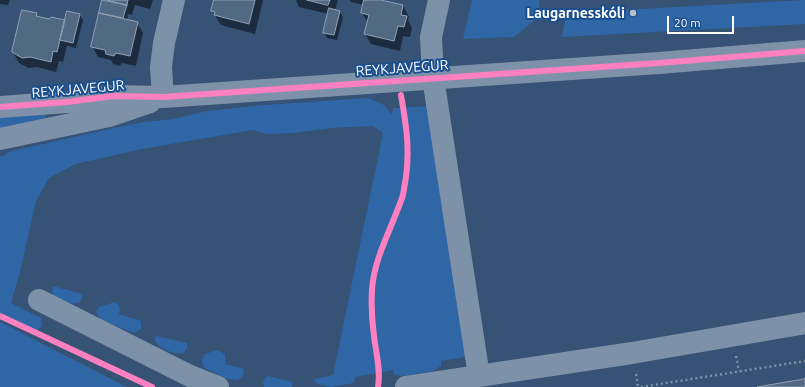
<!DOCTYPE html>
<meta charset="utf-8">
<style>
body{margin:0}
#map{position:relative;width:805px;height:387px;overflow:hidden;background:#365274;font-family:Ubuntu,sans-serif}
canvas{display:block}
.scale{position:absolute;left:667px;top:16px;width:67px;height:18px;box-sizing:border-box;border:2px solid #fff;border-top:0;padding-left:5px;font-size:12px;line-height:14px;white-space:nowrap;color:#fff;-webkit-text-stroke:3px #1b4f8f;paint-order:stroke}
</style>
<div id="map">
<canvas width="805" height="387"></canvas>
<div class="scale">20 m</div>
</div>
<script>
const g = document.querySelector('canvas').getContext('2d');
g.lineJoin = 'round';
function fill(path, color) {
  g.fillStyle = color;
  g.fill(path, 'evenodd');
}
function trace(path, color, width, dash) {
  g.strokeStyle = color;
  g.lineWidth = width;
  g.lineCap = dash ? 'butt' : 'round';
  g.setLineDash(dash || []);
  g.stroke(path);
}
function label(font, color, halo, rows, align = 'center') {
  g.font = font + ' Ubuntu,sans-serif';
  g.lineWidth = 4;
  g.setLineDash([]);
  g.textBaseline = 'middle';
  g.strokeStyle = halo;
  g.fillStyle = color;
  for (const [text, x, y, turn = 0] of rows) {
    g.save();
    g.translate(x, y);
    g.rotate((+turn || 0) * Math.PI / 180);
    g.textAlign = isNaN(turn) ? turn : align;
    if (halo) g.strokeText(text, 0, 0);
    g.fillText(text, 0, 0);
    g.restore();
  }
}
const green = new Path2D(`
 M472,0H539L540,16L514,37L463,39Z
 M805,0V24L562,37L566,13Z
 M368,98L384,105L392,115L393,108L433,106L471,356L441,361V366L433,371L401,376L394,374L393,370L355,377L354,383L330,387L318,384L313,379L333,375L383,133L373,126L331,128L294,133L267,134L253,130L142,149L76,164L49,178L36,201L20,272L11,303L41,318L42,326L37,331L0,318V156L5,155L8,152L109,129L144,122L174,119L207,111L264,105Z
 M45,114L46,118L0,131V115Z
 M53,286L82,294V299L79,303C72,305 57,300 52,294Z
 M115,302L119,305L120,309L119,314L141,321V329L134,333L101,320L96,312L99,307Z
 M0,322L127,387H0Z
 M156,336L187,343V348L184,353C174,355 161,350 155,341Z
 M217,350L225,354V364L244,369L243,376L238,380L226,379L203,367L202,360L205,354Z
 M267,376L293,382L292,387H264L263,381Z`);
const shadow = new Path2D(`
 M0,0H10L8,5L0,4Z
 M103,0H153L150,9L135,5L132,15L128,14L127,20L137,23L143,33L136,66L122,63L120,66L113,64L111,60L98,57L92,46Z
 M217,0H263L255,34L221,25L212,11Z
 M296,0H338L335,10L340,12L343,17L337,40L327,38L324,32L329,14L299,7Z
 M350,0H386V2L403,6L409,17L408,20L412,28L410,37L403,36L400,51L371,44L365,34L368,23L362,13L364,5L351,2Z
 M36,14L38,17L49,20L66,21L80,15L83,20L76,48L67,46L63,62L59,61L56,72L37,67L29,68L19,63L13,52Z`);
const building = new Path2D(`
 M102,0L127,5L123,18L99,13Z
 M107,0H128L127,5Z
 M214,0H255L249,24L214,15L215,12L211,11Z
 M307,0H330L328,5Z
 M364,0H381L403,5L401,15L407,16L404,27L398,26L394,41L364,34L369,15L361,13Z
 M329,8L340,11L334,35L323,33Z
 M22,10L37,13L36,16L49,19L51,17L65,20L57,52L53,51L51,62L30,57L22,58L12,52Z
 M67,11L80,14L73,43L60,40Z
 M99,13L138,22L130,56L116,53L114,56L106,54L105,50L91,47Z
 M805,379V387H757L798,380Z`);
const path = new Path2D(`
 M736,356L739,371
 M636,374L638,387
 M641,387L805,361`);
const minor = new Path2D(`
 M439,0L431,37L433,78L479,376
 M163,97L161,67L164,43L174,0
 M0,107L67,102L113,96L163,97L659,63L805,51
 M0,139L109,116L150,102
 M39,300L190,376L218,387
 M406,387L632,353L805,323`);
const cycleway = new Path2D(`
 M0,107L67,102L113,96L163,97L659,63L805,51
 M0,316L152,387
 M378,387C381,370 376,353 374,336C372,321 371,305 372,290C374,257 393,226 403,195C404,189 405,183 406,177C410,148 406,124 401,95`);
const markers = [
 [633,13,4,"#b9c2ce"]
];
const poiNames = [
 ["Laugarnesskóli",625,13]
];
const streetNames = [
 ["REYKJAVEGUR",402,68,-4],
 ["REYKJAVEGUR",78,89,-5]
];
fill(green, '#2f66a5');
fill(shadow, '#0007');
fill(building, '#526984');
trace(building, '#92a2b6', 1);
trace(path, '#7d92a8', 2.5, [2, 3]);
trace(minor, '#7d92a8', 22);
trace(cycleway, '#ff80c0', 6);
for (const [x, y, r, color] of markers) {
  const dot = new Path2D();
  dot.arc(x, y, r, 0, 2 * Math.PI);
  g.fillStyle = color;
  g.fill(dot);
  trace(dot, '#1b4f8f', 1.5);
}
label('bold 14px', '#fff', '#1b4f8f', poiNames, 'right');
label('14px', '#fff', '#1b4f8f', streetNames);
</script>
